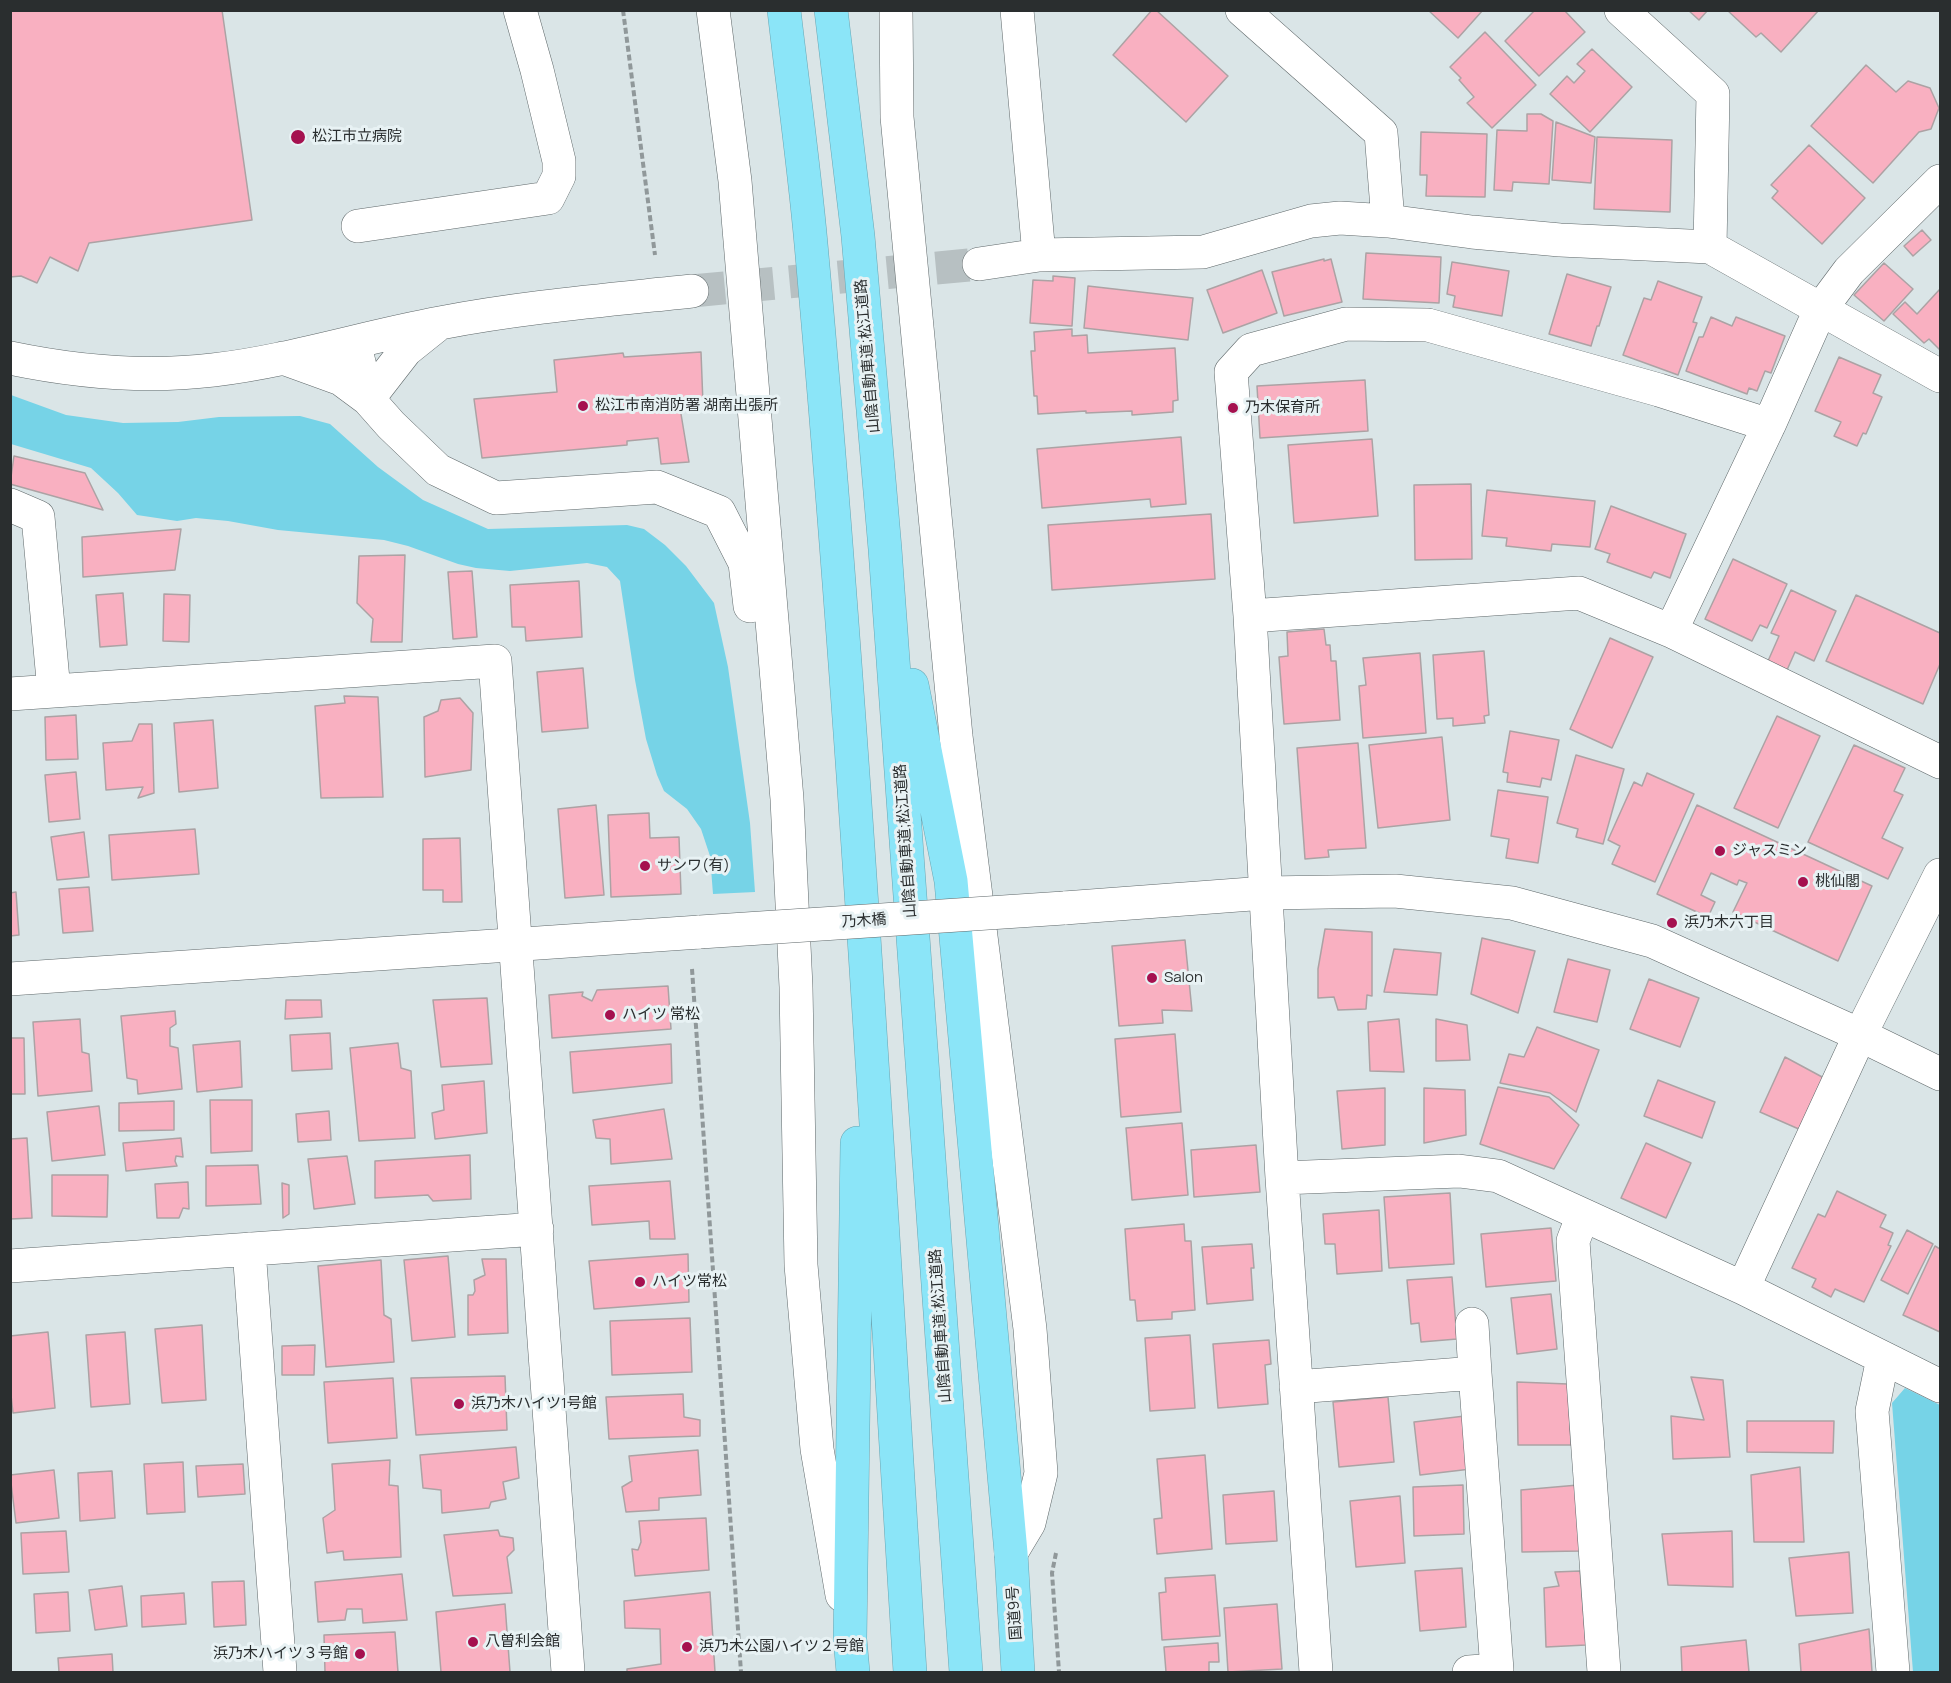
<!DOCTYPE html>
<meta charset="utf-8">
<style>
body{margin:0}
#map{position:relative;width:1951px;height:1683px;overflow:hidden;background:#dae5e7;font-family:Manrope,sans-serif}
canvas{display:block}
.frame{position:absolute;inset:0;border:12px solid #2a2e2f;pointer-events:none}
</style>
<div id="map">
<canvas width="1951" height="1683"></canvas>
<div class="frame"></div>
</div>
<script>
const g = document.querySelector('canvas').getContext('2d');
g.lineJoin = 'round';
function fill(path, color) {
  g.fillStyle = color;
  g.fill(path, 'evenodd');
}
function trace(path, color, width, dash) {
  g.strokeStyle = color;
  g.lineWidth = width;
  g.lineCap = dash ? 'butt' : 'round';
  g.setLineDash(dash || []);
  g.stroke(path);
}
function label(font, color, halo, rows, align = 'center') {
  g.font = font + ' Manrope,"Noto Sans JP",sans-serif';
  g.lineWidth = 6;
  g.setLineDash([]);
  g.textBaseline = 'middle';
  g.strokeStyle = halo;
  g.fillStyle = color;
  for (const [text, x, y, turn = 0] of rows) {
    g.save();
    g.translate(x, y);
    g.rotate((+turn || 0) * Math.PI / 180);
    g.textAlign = isNaN(turn) ? turn : align;
    if (halo) g.strokeText(text, 0, 0);
    g.fillText(text, 0, 0);
    g.restore();
  }
}
const green = new Path2D(`
 M11,395L66,415L123,423L178,422L219,417L300,416L330,424L378,467L423,500L488,529L627,525L644,529L665,545L686,566L714,603L728,667L750,823L755,892L713,894L710,856L701,829L687,809L664,791L657,775L646,739L635,680L620,581L607,567L587,563L510,571L476,568L458,564L408,546L384,540L278,530L228,521L196,518L177,521L137,515L118,493L91,468L11,444Z
 M1905,1388L1940,1405V1672H1913L1892,1403Z`);
const building = new Path2D(`
 M10,10H222L252,220L89,243L78,271L50,257L37,283L21,276L10,277Z
 M1152,10H1156L1228,76L1186,122L1113,55Z
 M1428,10H1483L1458,38Z
 M1535,10H1564L1585,32L1539,76L1505,41Z
 M1688,10H1708L1699,20Z
 M1727,10H1819L1781,52L1761,33L1756,37Z
 M1485,32L1536,85L1492,128L1467,103L1474,97L1459,80L1461,78L1450,67Z
 M1592,49L1632,87L1590,132L1550,94L1567,76L1574,83L1585,71L1577,64Z
 M1866,65L1896,92L1908,81L1930,88L1939,108L1931,129L1919,132L1873,183L1811,126Z
 M1527,114H1541L1553,121L1549,184L1513,182L1512,191L1494,190L1497,130L1527,131Z
 M1556,122L1595,137L1591,183L1552,180Z
 M1421,132L1487,134L1485,197L1426,196L1427,175H1420Z
 M1597,137L1672,140L1670,212L1594,209Z
 M1809,145L1865,198L1822,244L1772,198L1778,191L1771,185Z
 M1922,230L1931,240L1913,256L1904,246Z
 M1366,253L1441,257L1439,303L1363,299Z
 M1324,259V261L1331,259L1342,302L1284,316L1272,272Z
 M1452,262L1509,271L1502,316L1453,307L1455,296L1447,294Z
 M1884,263L1913,289L1884,321L1854,295Z
 M1262,270L1277,313L1223,333L1207,290Z
 M1567,274L1611,287L1599,326H1597L1591,346L1549,334Z
 M1053,276L1075,278L1072,326L1030,323L1033,280L1053,281Z
 M1658,281L1702,297L1693,322L1697,323L1678,375L1623,355L1644,298L1651,300Z
 M1088,286L1193,298L1188,340L1084,328Z
 M1940,289V350L1929,339L1924,343L1893,314L1905,302L1917,314Z
 M1711,317L1732,326L1736,317L1785,336L1771,373L1765,371L1757,391L1749,388L1747,394L1686,371L1699,337H1703Z
 M1072,329V336L1087,335L1088,353L1175,348L1178,400L1173,401V412L1132,415V411L1086,413V411L1038,414L1037,396H1034L1031,351H1035L1034,332Z
 M701,352L703,404L680,408L689,462L661,464L658,438L627,441V445L482,458L474,399L557,392L554,360L623,353L624,357Z
 M1839,357L1881,375L1873,393L1882,397L1866,434L1863,433L1857,446L1834,436L1841,422L1815,411Z
 M1365,380L1368,431L1260,438L1257,386Z
 M1181,437L1186,504L1151,507L1150,499L1042,508L1037,449Z
 M1372,439L1378,516L1294,523L1288,445Z
 M14,456L85,473L103,510L10,484Z
 M1471,484L1472,559L1415,560L1414,485Z
 M1487,490L1595,501L1590,547L1552,544L1551,551L1506,546L1507,538L1482,536Z
 M1611,506L1686,534L1670,578L1654,572L1651,578L1607,562L1610,554L1595,549Z
 M1211,514L1215,579L1052,590L1048,525Z
 M181,529L175,570L83,577L82,537Z
 M405,555L402,642H371L373,619L357,603L359,556Z
 M1733,559L1787,584L1767,628L1760,625L1752,641L1705,619Z
 M472,571L477,637L453,639L448,572Z
 M579,581L582,637L526,641L525,627H512L510,585Z
 M1791,590L1836,611L1814,661L1795,652L1787,670L1768,661L1779,636L1771,633Z
 M123,593L127,645L100,647L96,595Z
 M164,594L190,595L189,642L163,641Z
 M1856,595L1940,633V664L1923,704L1826,661Z
 M1324,629L1326,645H1330L1331,661H1336L1340,720L1284,724L1279,657L1288,656L1287,632Z
 M1610,638L1653,657L1612,748L1570,729Z
 M1484,651L1489,715L1484,716L1485,723L1453,726V718L1437,719L1433,655Z
 M1420,653L1426,733L1363,738L1359,686L1366,685L1363,658Z
 M583,668L588,728L542,732L537,672Z
 M344,696L378,697L383,797L321,798L315,706L345,703Z
 M460,698L473,713L471,770L425,777L424,717L438,711L441,700Z
 M76,715L78,759L46,760L45,717Z
 M1777,716L1820,736L1778,828L1734,808Z
 M213,720L218,788L179,792L174,723Z
 M139,724H152L154,793L138,798L143,787L106,790L103,743L132,741Z
 M1510,731L1559,740L1551,780L1542,778L1540,787L1507,782L1508,773L1503,772Z
 M1442,737L1450,820L1378,828L1369,745Z
 M1358,743L1366,848L1328,850L1329,857L1305,859L1297,748Z
 M1854,745L1905,768L1894,791L1903,795L1882,838L1903,848L1888,879L1808,842Z
 M1576,755L1624,769L1603,844L1576,837L1578,829L1557,823Z
 M76,772L80,819L49,822L45,775Z
 M1647,773L1694,794L1655,882L1612,864L1620,846L1608,840L1634,782L1642,786Z
 M1498,790L1548,797L1538,863L1506,858L1509,839L1491,836Z
 M596,805L604,895L565,898L558,809Z
 M1697,805L1872,886L1838,961L1733,912L1747,883L1739,880L1737,885L1711,873L1701,895L1715,902L1708,917L1657,894Z
 M649,813L650,838L679,837L681,894L611,897L608,815Z
 M195,829L199,874L112,880L109,835Z
 M84,832L89,877L57,880L51,837Z
 M460,838L462,902H443V890H423V839Z
 M89,887L93,931L63,933L59,889Z
 M16,892L19,935L10,936V893Z
 M1325,929L1372,932V996L1367,995L1366,1009L1338,1010L1334,997L1318,998V969Z
 M1482,938L1535,951L1518,1013L1471,994Z
 M1185,940L1192,1011L1162,1010L1163,1023L1119,1026L1112,946Z
 M1394,949L1441,953L1437,995L1384,992Z
 M1568,959L1610,970L1597,1022L1554,1012Z
 M1649,979L1699,998L1680,1047L1630,1029Z
 M668,986L671,1029L552,1038L549,995L583,992L582,996L592,1001L597,990Z
 M487,998L492,1064L441,1067L433,1000Z
 M286,1000H321L322,1017L285,1019Z
 M175,1011L176,1024L170,1028V1046L178,1048L182,1089L138,1094L137,1080L127,1078L121,1016Z
 M80,1019L82,1052L89,1054L92,1091L38,1096L33,1022Z
 M1399,1019L1404,1072L1370,1071L1368,1022Z
 M1436,1019L1467,1025L1470,1060L1436,1061Z
 M1537,1027L1599,1050L1576,1112L1550,1093L1500,1083L1509,1054L1524,1057Z
 M330,1033L332,1069L292,1071L290,1035Z
 M1175,1034L1181,1112L1121,1117L1115,1039Z
 M10,1038H24L25,1094H10Z
 M240,1041L242,1087L197,1092L193,1045Z
 M398,1043L401,1068L411,1071L415,1138L359,1141L350,1048Z
 M671,1044L672,1083L573,1093L570,1052Z
 M1785,1057L1824,1078L1801,1130L1760,1112Z
 M1658,1080L1715,1102L1702,1138L1644,1116Z
 M484,1081L487,1133L435,1139L432,1113L444,1110L442,1085Z
 M1498,1087L1549,1097L1579,1125L1554,1169L1480,1144Z
 M1385,1088V1145L1342,1149L1337,1091Z
 M1424,1088L1465,1090L1466,1135L1424,1143Z
 M210,1100H252V1151L211,1153Z
 M174,1101V1130L119,1131V1103Z
 M99,1106L105,1155L52,1161L47,1112Z
 M664,1109L672,1159L611,1164L610,1139L596,1138L593,1120Z
 M329,1111L331,1140L298,1142L296,1114Z
 M1182,1123L1188,1195L1132,1200L1126,1128Z
 M27,1138L32,1218L10,1219V1139Z
 M181,1138L183,1157L176,1156L175,1161L177,1166L126,1171L123,1143Z
 M1646,1143L1691,1163L1666,1218L1621,1198Z
 M1256,1145L1260,1192L1194,1197L1191,1150Z
 M470,1155L471,1199L433,1201L428,1195L375,1198V1161Z
 M347,1156L355,1204L314,1209L308,1159Z
 M258,1165L261,1204L206,1206V1166Z
 M52,1175H108L107,1217L52,1216Z
 M670,1181L675,1239H650L649,1221L592,1225L589,1186Z
 M188,1182L189,1209L183,1208L179,1218H157L155,1184Z
 M282,1183L289,1185V1214L283,1218Z
 M1837,1191L1886,1215L1880,1227L1893,1233L1888,1245L1891,1246L1864,1302L1835,1289L1831,1297L1812,1287L1816,1279L1792,1268L1818,1214L1825,1217Z
 M1450,1193L1454,1264L1389,1268L1384,1197Z
 M1379,1210L1382,1271L1337,1274L1335,1244H1325L1323,1214Z
 M1184,1224L1185,1241H1191L1195,1310L1172,1312V1319L1137,1321L1135,1300H1130L1125,1229Z
 M1551,1228L1556,1281L1486,1287L1481,1234Z
 M1907,1230L1933,1244L1908,1294L1881,1280Z
 M1252,1244L1254,1268H1251L1253,1300L1207,1304L1202,1247Z
 M1935,1246L1940,1249V1332L1903,1315Z
 M688,1254L689,1302L594,1309L589,1261Z
 M448,1256L455,1337L412,1341L404,1260Z
 M482,1259H506L508,1333L468,1335V1295H473L475,1291L474,1280L485,1275Z
 M381,1260L384,1315L391,1319L394,1362L326,1367L318,1266Z
 M1452,1277L1457,1339L1421,1342L1419,1323L1411,1324L1407,1280Z
 M1551,1294L1557,1349L1517,1354L1511,1298Z
 M690,1318L692,1372L612,1375L610,1321Z
 M202,1325L206,1400L162,1403L155,1329Z
 M48,1332L55,1408L13,1413L10,1386V1336Z
 M125,1332L130,1404L91,1407L86,1335Z
 M1190,1335L1195,1408L1150,1411L1145,1338Z
 M1269,1340L1271,1364L1265,1365L1268,1404L1218,1408L1213,1344Z
 M315,1345L314,1375H282V1346Z
 M505,1376L507,1430L416,1435L411,1378Z
 M1691,1377L1723,1380L1730,1457L1673,1459L1671,1416L1704,1420Z
 M393,1378L397,1438L328,1443L324,1382Z
 M1517,1382L1568,1384L1571,1445H1518Z
 M683,1394L684,1417L700,1420V1436L609,1439L606,1397Z
 M1388,1397L1394,1462L1339,1467L1333,1402Z
 M1465,1416L1471,1469L1420,1475L1414,1422Z
 M1747,1421H1834L1833,1453L1747,1452Z
 M516,1447L519,1478L503,1482L506,1499L491,1502L489,1508L442,1513L441,1490L423,1488L420,1455Z
 M698,1450L701,1495L659,1498V1510L626,1512L622,1487L632,1481L629,1456Z
 M1205,1455L1212,1549L1157,1554L1154,1519L1162,1518L1157,1459Z
 M390,1460L389,1485L398,1486L401,1557L344,1560L343,1551L327,1553L323,1518L335,1510L332,1464Z
 M183,1462L185,1512L147,1514L144,1464Z
 M243,1464L245,1494L198,1497L196,1466Z
 M1800,1467L1804,1542H1754L1751,1475Z
 M54,1470L59,1518L16,1523L10,1475Z
 M112,1471L115,1518L80,1521L78,1473Z
 M1463,1485L1464,1534L1414,1536L1413,1487Z
 M1578,1485L1580,1551L1522,1552L1521,1490Z
 M1274,1491L1277,1541L1226,1544L1223,1495Z
 M1400,1496L1405,1563L1356,1567L1350,1501Z
 M706,1518L709,1570L635,1576L632,1549L638,1550L641,1542L639,1521Z
 M498,1530L500,1536L513,1538L514,1550L507,1557L512,1593L453,1596L444,1535Z
 M66,1531L69,1572L23,1574L21,1533Z
 M1732,1531L1733,1587L1668,1585L1662,1534Z
 M1849,1552L1853,1613L1796,1616L1789,1558Z
 M1462,1568L1466,1627L1420,1631L1415,1571Z
 M1580,1571L1586,1645L1546,1647L1544,1588L1559,1586L1555,1572Z
 M402,1574L407,1620L363,1623L362,1609H347L345,1620L318,1622L315,1582Z
 M1215,1575L1220,1636L1162,1640L1159,1593L1166,1592L1165,1578Z
 M244,1581L246,1625L214,1627L212,1582Z
 M122,1586L127,1626L95,1630L89,1590Z
 M68,1592L70,1631L36,1633L34,1594Z
 M710,1592L715,1672H627V1669L661,1664L660,1629L625,1628L624,1601Z
 M184,1593L186,1624L142,1627L141,1596Z
 M505,1604L510,1672H441L436,1612Z
 M1277,1604L1282,1669L1228,1672L1224,1608Z
 M1869,1629L1872,1672H1801L1799,1644Z
 M395,1632L398,1672H325L324,1635Z
 M1746,1640L1749,1672H1682L1681,1647Z
 M1218,1643L1219,1662H1209V1672H1166L1164,1647Z
 M112,1654L113,1672H59L58,1658Z`);
const minorTunnel = new Path2D(`
 M692,291L979,264`);
const path = new Path2D(`
 M623,10L655,255
 M692,969L741,1672
 M1056,1553L1052,1573L1059,1672`);
const minor = new Path2D(`
 M713,10L735,181L787,799L796,987L801,1265L817,1449L842,1595
 M896,10L897,117L956,736L1030,1329L1041,1473L1029,1523L1011,1553
 M1017,10L1039,255
 M1242,10L1381,133L1388,221
 M1621,10L1713,94L1710,247
 M1940,181L1849,271L1820,310L1769,425L1671,631L1940,762
 M358,226L548,198L559,176V161L537,70L520,10
 M979,264L1039,255L1203,252L1311,221L1340,218L1388,221L1472,232L1560,240L1710,247L1940,376
 M354,342L368,399L391,425L438,470L496,498L657,487L719,512L745,563L750,606
 M10,358C77,372 146,378 213,370C290,361 364,337 440,323C523,307 608,300 692,291
 M283,358L341,379L368,399L406,350L436,326
 M10,505L38,517L54,691L495,661L568,1672
 M1250,616L1579,593L1671,631
 M10,694L54,691
 M1064,908L1265,893L1395,891L1512,903L1652,941L1860,1035L1940,1074
 M10,979L700,932
 M1282,1178L1459,1171L1498,1176L1743,1288L1940,1386
 M1583,1215L1573,1241L1604,1672
 M249,1249L280,1672
 M10,1266L537,1229
 M1743,1288L1860,1035L1940,875
 M1472,1324L1475,1373
 M1883,1358L1872,1411L1893,1672
 M1296,1387L1475,1373L1497,1670L1469,1672
 M1316,1672L1282,1178L1250,616L1231,372L1251,350L1346,324L1428,325L1659,390L1769,425`);
const highway = new Path2D(`
 M784,10C793,88 804,166 811,244C854,719 880,1196 910,1672
 M831,10L858,236L885,549L966,1672
 M912,685L951,881L1011,1553L1018,1672
 M853,1672L850,1639L857,1143`);
const minorBridge = new Path2D(`
 M700,932L1064,908`);
const markers = [
 [298,137,8,"#a5114f"],
 [583,406,6,"#a5114f"],
 [1233,408,6,"#a5114f"],
 [1720,851,6,"#a5114f"],
 [645,866,6,"#a5114f"],
 [1803,882,6,"#a5114f"],
 [1672,923,6,"#a5114f"],
 [1152,978,6,"#a5114f"],
 [610,1015,6,"#a5114f"],
 [640,1282,6,"#a5114f"],
 [459,1404,6,"#a5114f"],
 [473,1642,6,"#a5114f"],
 [687,1647,6,"#a5114f"],
 [360,1654,6,"#a5114f"]
];
const poiNames = [
 ["松江市立病院",312,137],
 ["松江市南消防署 湖南出張所",595,406],
 ["乃木保育所",1245,408],
 ["ジャスミン",1732,851],
 ["サンワ(有)",657,866],
 ["桃仙閣",1815,882],
 ["浜乃木六丁目",1684,923],
 ["Salon",1164,978],
 ["ハイツ 常松",622,1015],
 ["ハイツ常松",652,1282],
 ["浜乃木ハイツ1号館",471,1404],
 ["八曽利会館",485,1642],
 ["浜乃木公園ハイツ２号館",699,1647],
 ["浜乃木ハイツ３号館",348,1654,"right"]
];
const streetNames = [
 ["山陰自動車道;松江道路",868,356,-95],
 ["山陰自動車道;松江道路",906,841,-94],
 ["乃木橋",864,921,-4],
 ["山陰自動車道;松江道路",941,1326,-94],
 ["国道9号",1015,1613,-94]
];
fill(green, '#76d3e7');
fill(building, '#f9b0c1');
trace(building, '#aca2a4', 1.5);
trace(minorTunnel, '#b7c0c2', 33, [33, 16]);
trace(minor, '#5f686a', 34);
trace(highway, '#69a5b2', 34);
trace(path, '#90989a', 4, [6, 3]);
trace(minor, '#fff', 33);
trace(highway, '#8be5f8', 33);
trace(minorBridge, '#5f686a', 34, []);
trace(minorBridge, '#fff', 33);
for (const [x, y, r, color] of markers) {
  const dot = new Path2D();
  dot.arc(x, y, r, 0, 2 * Math.PI);
  g.fillStyle = color;
  g.fill(dot);
  trace(dot, '#e8f2f4', 2);
}
label('15px', '#2a2e2f', '#e8f2f4', poiNames, 'left');
label('15px', '#2a2e2f', '#e8f2f4', streetNames);
</script>
